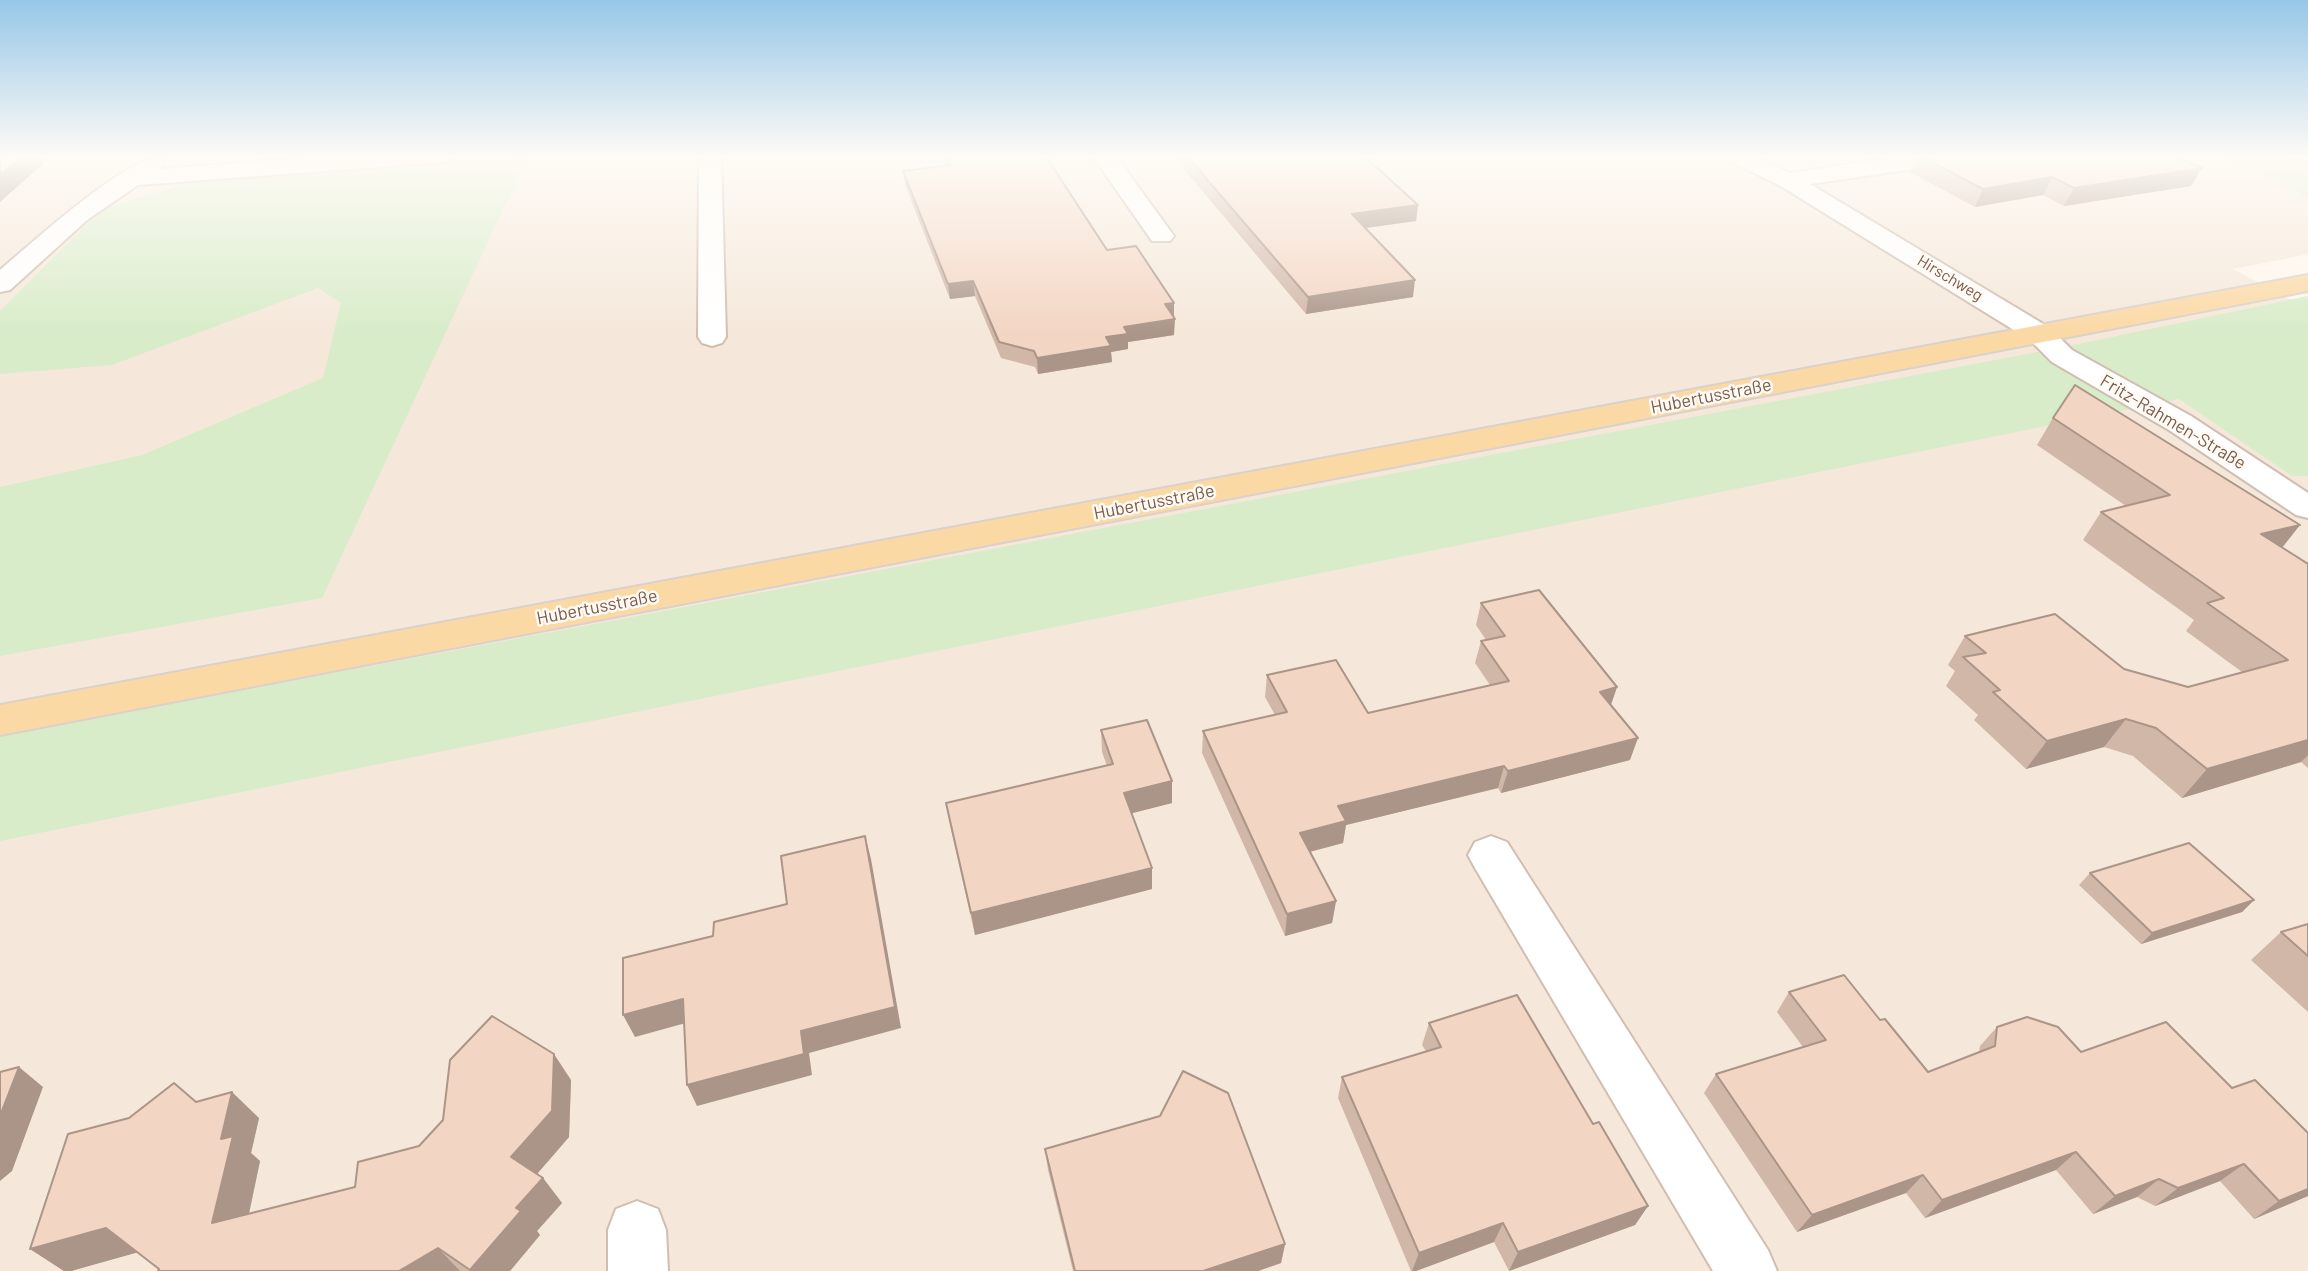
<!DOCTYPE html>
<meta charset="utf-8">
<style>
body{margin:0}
canvas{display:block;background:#fdf6ec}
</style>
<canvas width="2308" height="1271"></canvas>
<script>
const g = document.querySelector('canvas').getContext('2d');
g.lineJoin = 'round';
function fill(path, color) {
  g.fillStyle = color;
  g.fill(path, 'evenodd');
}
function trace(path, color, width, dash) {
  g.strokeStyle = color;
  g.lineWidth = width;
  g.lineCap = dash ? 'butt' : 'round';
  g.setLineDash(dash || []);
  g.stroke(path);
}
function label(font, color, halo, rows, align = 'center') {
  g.font = font + ' Barlow,sans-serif';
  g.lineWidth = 5;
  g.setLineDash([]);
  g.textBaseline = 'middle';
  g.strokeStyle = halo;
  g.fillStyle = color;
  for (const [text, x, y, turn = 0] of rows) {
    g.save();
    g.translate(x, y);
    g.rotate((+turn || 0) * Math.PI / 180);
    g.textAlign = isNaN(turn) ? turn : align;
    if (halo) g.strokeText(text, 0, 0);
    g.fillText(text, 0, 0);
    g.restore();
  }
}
const residential = new Path2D(`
 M0,155H2220L2308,197V254L2233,269L2308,309V1271H0Z`);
const green = new Path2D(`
 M2220,155H2308V197Z
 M527,158L322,598L0,656V487L142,455L323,378L341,303L318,288L112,365L0,374V311L102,209L190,183Z
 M2308,296V476H2292L2179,399L0,841V736L2064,347Z`);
const path = new Path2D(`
 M2287,155L2308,164`);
const minor = new Path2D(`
 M351,155H456L445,162L138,185L87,220L10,290L0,292V270C26,248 131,152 160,159L163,164L160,169Z
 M699,155H721L726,337L722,343L712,346L702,343L698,337Z
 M1092,155H1115L1174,236L1170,241H1152Z
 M1724,155H1753L1790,173L1914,155H1973L1962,162L1810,184L2050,328L2072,350L2191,416L2308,493V518L2296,515L2169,430L2052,362L2030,340L1779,185L1727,160Z
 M1491,836L1507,842L1768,1250L1777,1271H1713L1475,868L1468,855L1475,842Z
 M637,1201L658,1209L666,1230L668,1271H608V1230L616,1209Z`);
const major = new Path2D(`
 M2308,275V291L0,735V705Z`);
const wall = new Path2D(`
 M942,155H1045L1107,250L1174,318V335L1128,342V349L1111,352L1112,362L1038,374L1035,367L1001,358L975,296L950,299L905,185L903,171L947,166Z
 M1172,155H1363L1418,205L1416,221L1366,228L1413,297L1306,314Z
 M1917,155L2191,186L2064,206L2043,195L1975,207L1910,172Z
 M2053,418L2282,548L2308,564V768L2301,762L2182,798L2133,756L2104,747L2026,769L1974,720L1978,715L1946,686L1955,671L1948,665L1965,636L2124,669L2188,687L2242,672L2186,631L2194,620L2083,540L2101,512L2126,506L2037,445Z
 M1481,603L1617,687L1611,705L1630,760L1501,793L1498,788L1346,825L1343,843L1310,852L1336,901L1332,923L1285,936L1202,753L1203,731L1275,715L1265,697L1267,675L1368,713L1490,685L1475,663L1481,641L1486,640L1476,625Z
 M1101,730L1172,803L1132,813L1152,889L975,935L950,825L946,803L1107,766L1102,752Z
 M2090,873L2254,900L2242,912L2141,944L2079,885Z
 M2308,924V1012L2251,960L2281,932Z
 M1789,992L1880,1020L1928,1072L1979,1052L1980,1046L1997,1027L2081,1052L2232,1088L2308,1133V1196L2254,1219L2220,1181L2155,1206L2137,1197L2093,1214L2056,1170L1925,1218L1906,1193L1797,1232L1704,1093L1716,1074L1803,1047L1777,1012Z
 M1429,1023L1593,1124L1648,1206L1635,1225L1509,1271L1494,1242L1416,1271H1411L1338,1098L1342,1077L1426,1051L1422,1045Z
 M571,1080L569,1137L537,1174L543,1178L562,1203L537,1231L540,1235L510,1271H158L159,1269L137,1252L71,1271H64L30,1249L196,1102L259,1118L251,1153L260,1161L249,1214L355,1187L419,1146L443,1120Z
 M1045,1149L1285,1244L1281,1263L1258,1271H1073L1048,1170Z`);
const shadedWall = new Path2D(`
 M24,155H39L44,163L0,202V175Z
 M2202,168L2191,186L2064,206L2074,188Z
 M2052,177L2043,195L1975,207L1983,189Z
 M1418,205L1416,221L1350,230L1352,214Z
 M1415,280L1413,297L1306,314L1308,297Z
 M973,281L975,296L950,299L948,284Z
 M1174,303V318L1165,304Z
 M1175,319L1174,335L1128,342V349L1111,352L1112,362L1038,374L1037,358L1106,337L1124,327Z
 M2300,525L2278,553L2261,534Z
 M1617,687L1609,710L1600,692Z
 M2126,719L2104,747L2026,769L2047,741Z
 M1638,738L1630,760L1501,793L1508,771Z
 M2308,740V755L2301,762L2182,798L2207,769Z
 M1504,766L1498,788L1346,825L1343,843L1297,855L1300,833L1338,806Z
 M1172,781V803L1125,815L1124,793Z
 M865,836L871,859L901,1028L809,1053L812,1075L697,1106L687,1085Z
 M1152,868V889L975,935L971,913Z
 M2254,900L2242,912L2141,944L2152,933Z
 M1336,901L1332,923L1285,936L1287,914Z
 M683,999L693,1021L635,1037L623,1015Z
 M554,1054L571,1080L569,1137L530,1182L511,1157Z
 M19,1067L43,1087L12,1171L0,1181V1116Z
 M232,1092L259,1118L251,1153L260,1161L242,1246L212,1223L221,1139Z
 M2076,1152L2056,1170L1925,1218L1942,1200Z
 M2244,1164L2220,1181L2155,1206L2178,1188Z
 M1923,1175L1906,1193L1797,1232L1812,1215Z
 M543,1178L562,1203L537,1231L540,1235L510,1271H471L470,1270L516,1208Z
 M2159,1179L2137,1197L2093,1214L2115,1196Z
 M2308,1189V1196L2254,1219L2279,1201Z
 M1648,1206L1635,1225L1509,1271L1518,1252Z
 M1503,1223L1494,1242L1416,1271H1412L1419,1253Z
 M106,1228L139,1252L71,1271H64L30,1249Z
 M1285,1244L1281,1263L1258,1271H1203Z
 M438,1248L460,1271H399Z`);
const building = new Path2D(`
 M0,155H24L0,175Z
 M946,155H1045L1107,250L1136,246L1174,303L1165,304L1175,319L1124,327L1128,334L1106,337L1111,346L1037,358L1034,351L999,342L973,281L948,284L903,171L951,165Z
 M1186,155H1363L1418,205L1352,214L1415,280L1308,297Z
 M1918,155H2171L2202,168L2074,188L2052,177L1983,189Z
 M2075,385L2300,525L2261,534L2308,564V740L2207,769L2156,728L2126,719L2047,741L1993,692L2000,690L1963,657L1986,653L1965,636L2055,614L2124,669L2188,687L2288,660L2207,603L2224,598L2101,512L2170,495L2053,418Z
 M1539,590L1617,687L1600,692L1638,738L1508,771L1504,766L1338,806L1346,821L1300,833L1336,901L1287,914L1203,731L1287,712L1267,675L1336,660L1368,713L1509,681L1481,641L1505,636L1481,603Z
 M1147,720L1172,781L1124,793L1152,868L971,913L946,803L1113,764L1101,730Z
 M865,836L895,1007L801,1031L804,1054L687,1085L683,999L623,1015V958L713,936L714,922L787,904L781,856Z
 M2189,843L2254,900L2152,933L2090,873Z
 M2308,924V956L2281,932Z
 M1844,975L1880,1020L1885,1019L1928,1072L1995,1046L1997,1027L2027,1017L2058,1027L2081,1052L2166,1022L2232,1088L2255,1080L2308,1133V1189L2279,1201L2244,1164L2178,1188L2159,1179L2115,1196L2076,1152L1942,1200L1923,1175L1812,1215L1716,1074L1826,1040L1789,992Z
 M1517,995L1593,1124L1599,1122L1648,1206L1518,1252L1503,1223L1419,1253L1342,1077L1441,1047L1429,1023Z
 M492,1016L554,1054L552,1111L511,1157L543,1178L516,1208L521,1211L470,1270L438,1248L399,1271H158L159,1269L106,1228L30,1249L68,1134L129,1118L174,1083L196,1102L232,1092L221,1139L233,1136L212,1223L355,1187L358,1162L419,1146L443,1120L450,1060Z
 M19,1067L0,1116V1072Z
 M1183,1071L1228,1093L1285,1244L1203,1271H1075L1045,1149L1160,1116Z`);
const farStreetnames = [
 ["Hirschweg",1950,278,31]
];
const streetNames = [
 ["Hubertusstraße",1711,396,-11],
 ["Fritz-Rahmen-Straße",2173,422,31],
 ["Hubertusstraße",1154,502,-11],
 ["Hubertusstraße",597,607,-11]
];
fill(residential, '#f5e8da');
fill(green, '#d8ecc9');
trace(minor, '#d1beb0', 4);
trace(major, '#dad1cd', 4);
trace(path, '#d9b8a5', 2.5, [1, 3.5]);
fill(minor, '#fff');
fill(major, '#fbd9a5');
fill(wall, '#d1b7a8');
fill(shadedWall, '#aa9588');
fill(building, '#f3d5c3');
trace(building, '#aa9588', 2);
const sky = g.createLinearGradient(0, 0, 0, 333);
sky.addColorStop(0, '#97c7e8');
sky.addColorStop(0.47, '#fefbf6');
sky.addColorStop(1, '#fefbf600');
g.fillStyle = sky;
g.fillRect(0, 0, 2308, 333);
label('16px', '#7a5c4d', '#fffaf3', farStreetnames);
label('18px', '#7a5c4d', '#fffaf3', streetNames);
</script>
